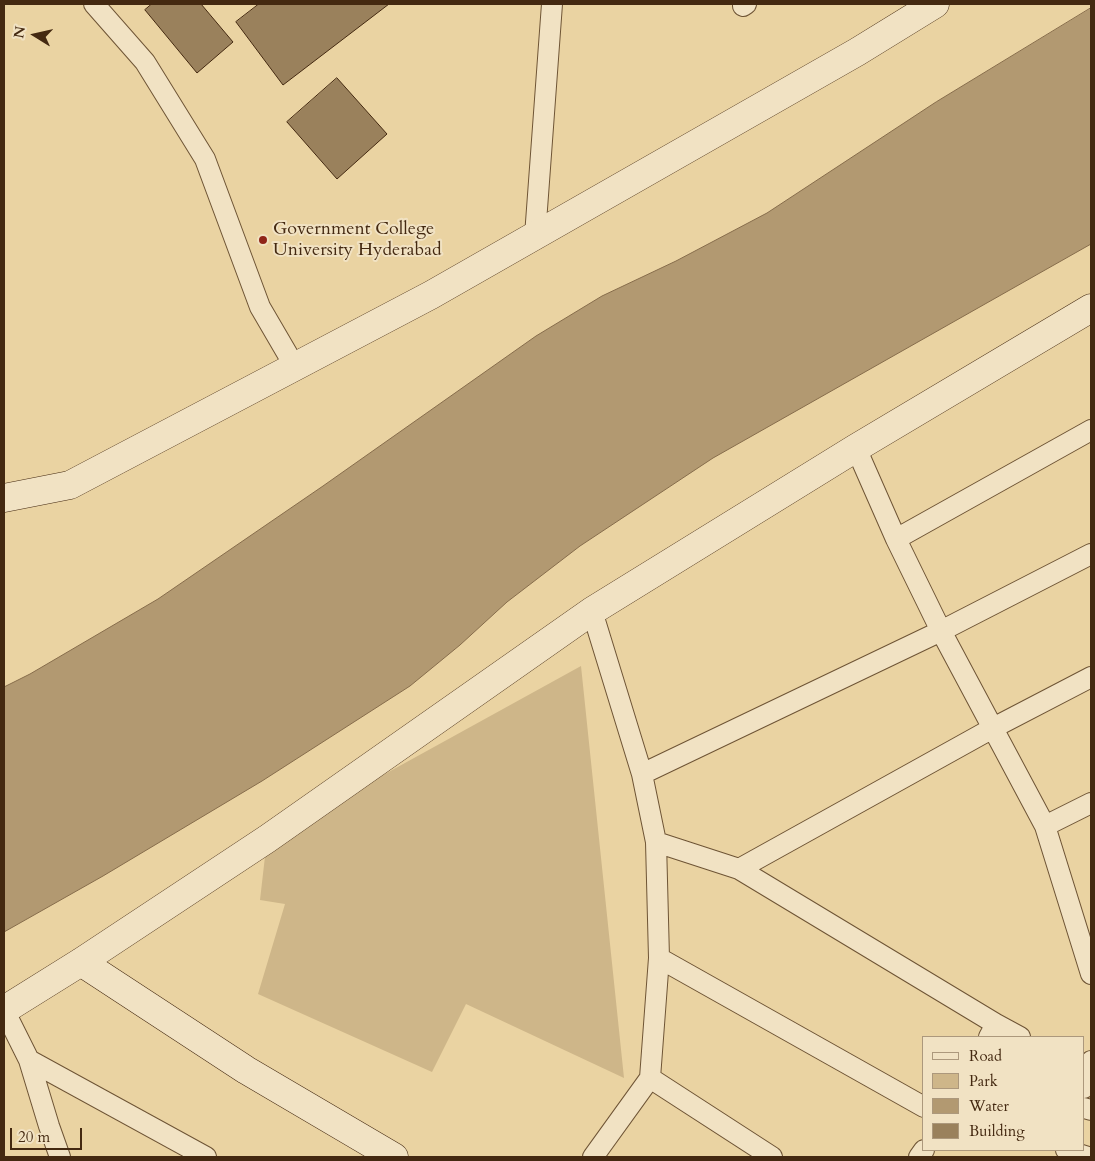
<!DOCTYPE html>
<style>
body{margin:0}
#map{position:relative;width:1095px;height:1161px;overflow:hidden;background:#ead3a2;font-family:Cardo,serif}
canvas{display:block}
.frame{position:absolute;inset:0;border:5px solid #442911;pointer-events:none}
.legend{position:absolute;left:922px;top:1036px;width:162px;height:115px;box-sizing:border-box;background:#f1e2c3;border:1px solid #ac987c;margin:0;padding:6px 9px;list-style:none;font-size:15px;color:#442911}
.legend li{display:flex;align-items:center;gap:10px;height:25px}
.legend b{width:25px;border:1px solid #ac987c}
.north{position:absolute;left:10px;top:10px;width:50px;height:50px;-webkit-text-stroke:4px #f1e2c3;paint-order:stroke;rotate:280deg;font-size:14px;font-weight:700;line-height:20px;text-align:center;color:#442911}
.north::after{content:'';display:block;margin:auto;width:18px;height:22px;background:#442911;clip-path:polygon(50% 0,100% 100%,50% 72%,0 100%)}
.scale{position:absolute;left:10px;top:1128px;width:72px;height:22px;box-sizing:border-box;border:2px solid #442911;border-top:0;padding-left:6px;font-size:15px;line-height:18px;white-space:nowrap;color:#442911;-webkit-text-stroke:4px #f1e2c3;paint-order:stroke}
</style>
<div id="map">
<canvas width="1095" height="1161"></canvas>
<div class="frame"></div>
<ul class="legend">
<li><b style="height:6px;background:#f1e2c3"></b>Road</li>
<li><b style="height:14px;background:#ceb689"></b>Park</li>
<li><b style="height:14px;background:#b29971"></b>Water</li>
<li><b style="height:14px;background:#9a815c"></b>Building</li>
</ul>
<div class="north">N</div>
<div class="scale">20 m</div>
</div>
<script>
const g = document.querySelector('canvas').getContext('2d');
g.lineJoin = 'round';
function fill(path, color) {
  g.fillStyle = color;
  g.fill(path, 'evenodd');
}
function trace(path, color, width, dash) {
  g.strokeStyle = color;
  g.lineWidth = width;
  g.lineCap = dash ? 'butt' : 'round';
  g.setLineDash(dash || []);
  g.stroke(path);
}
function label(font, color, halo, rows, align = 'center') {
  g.font = font + ' Cardo,serif';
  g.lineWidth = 4;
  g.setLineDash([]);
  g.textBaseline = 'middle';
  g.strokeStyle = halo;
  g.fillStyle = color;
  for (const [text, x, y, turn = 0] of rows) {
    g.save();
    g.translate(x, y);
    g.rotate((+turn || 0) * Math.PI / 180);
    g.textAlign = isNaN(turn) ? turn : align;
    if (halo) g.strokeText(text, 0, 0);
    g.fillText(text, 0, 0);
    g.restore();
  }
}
const green = new Path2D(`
 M581,666L624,1078L466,1004L432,1072L258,994L285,904L260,900L267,839Z`);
const water = new Path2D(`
 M1091,8V244L713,458L580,546L507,602L460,645L410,686L262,781L103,876L4,932V687L30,674L158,599L323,486L536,336L602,296L676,261L767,213L936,102Z`);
const building = new Path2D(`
 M152,4H201L233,42L197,73L145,10Z
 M259,4H389L283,85L236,22Z
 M337,78L387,134L337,179L287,122Z`);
const street = new Path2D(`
 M94,4L145,62L205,159L260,307L295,367
 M743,6L746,4
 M535,236L552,4
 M856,448L896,539L941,631L1045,826L1091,974
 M896,539L1091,430
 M592,611L642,774L656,842L659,958L650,1078L593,1157
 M642,774L941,631L1091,554
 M1045,826L1091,803
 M656,842L739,869L996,1024
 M739,869L993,728L1091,677
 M659,958L924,1107
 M4,1010L29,1060L49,1126L60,1157
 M989,1037L996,1024L1020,1037
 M29,1060L206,1157
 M650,1078L772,1157
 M1084,1088L1091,1061
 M1084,1108L1091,1110
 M1066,1150L1088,1157
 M919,1157L924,1150`);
const secondary = new Path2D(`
 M4,498L70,485L431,295L857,52L935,4
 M81,962L246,1070L394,1157
 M4,1010L81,962L267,839L592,611L856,448L1091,308`);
const markers = [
 [263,240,5,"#8f2418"]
];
const poiNames = [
 ["Government College",273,230],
 ["University Hyderabad",273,251]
];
fill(green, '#ceb689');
fill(water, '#b29971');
trace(water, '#866c4b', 1);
fill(building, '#9a815c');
trace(building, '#442911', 1);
trace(street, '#6e5435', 22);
trace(secondary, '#442911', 29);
trace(street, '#f1e2c3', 20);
trace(secondary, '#f1e2c3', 28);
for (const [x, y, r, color] of markers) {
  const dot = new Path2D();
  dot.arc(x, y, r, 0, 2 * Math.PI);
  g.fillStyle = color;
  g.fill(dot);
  trace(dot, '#f1e2c3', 2);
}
label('18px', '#442911', '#f1e2c3', poiNames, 'left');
</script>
